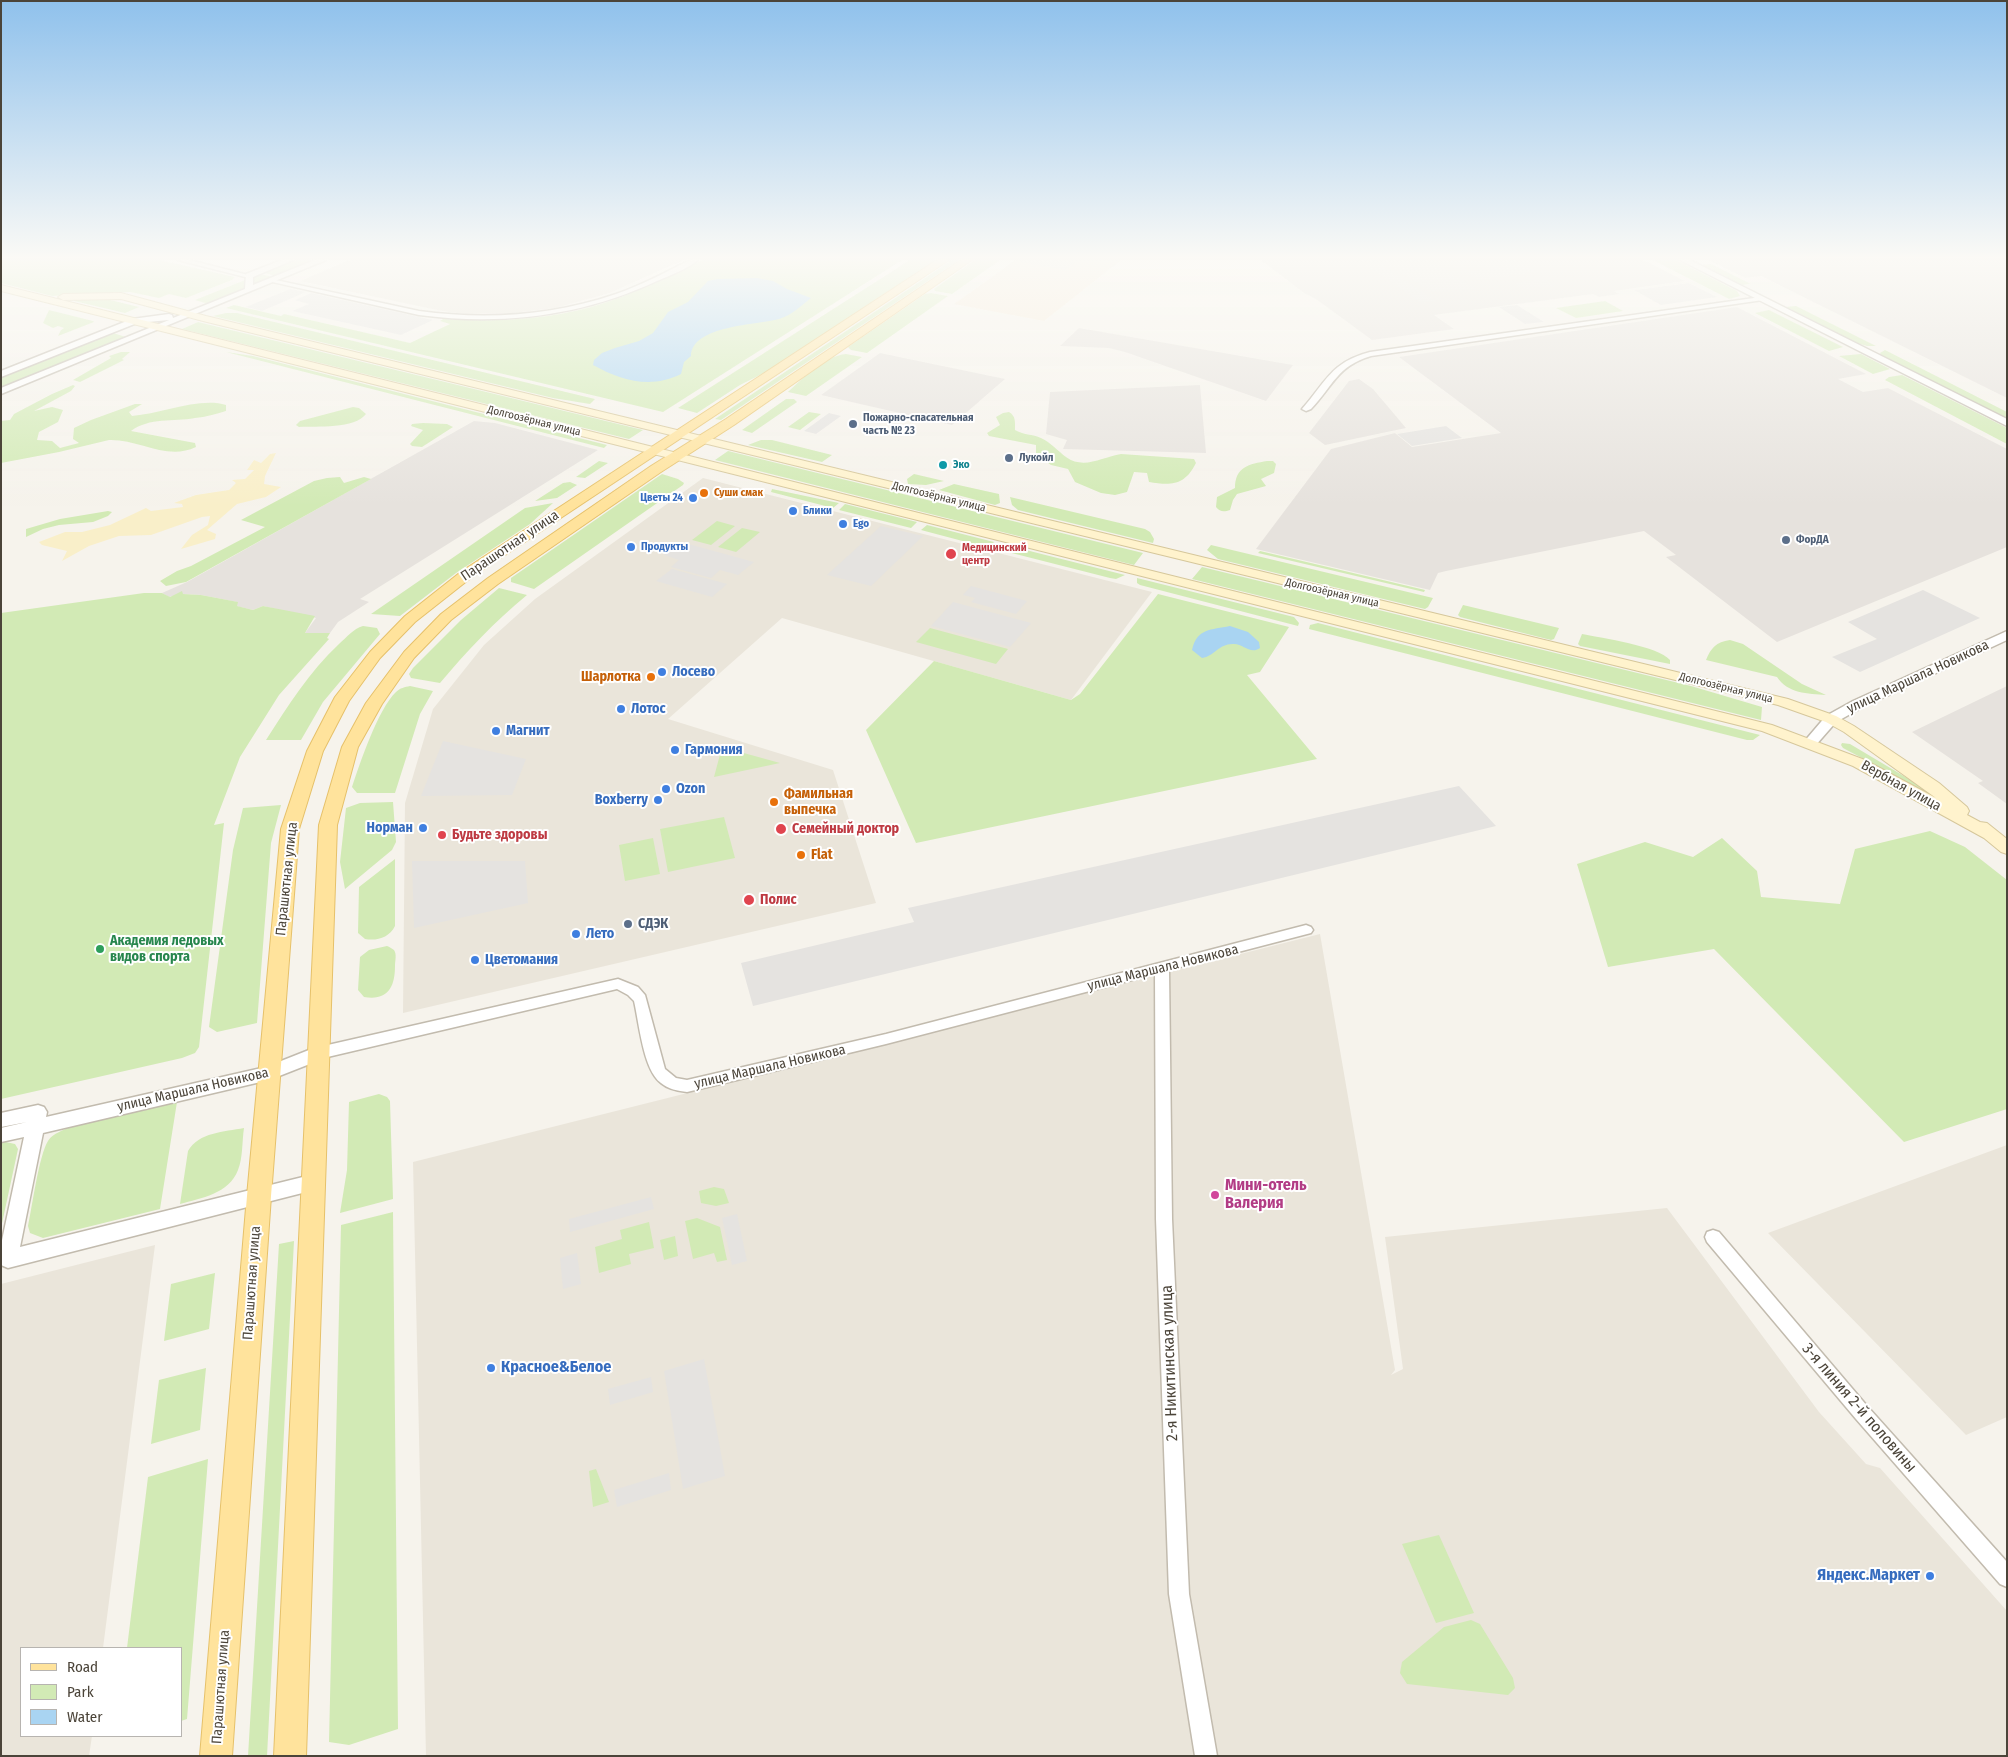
<!DOCTYPE html>
<meta charset="utf-8">
<style>
body{margin:0}
#map{position:relative;width:2008px;height:1757px;overflow:hidden;background:#f6f3ec;font-family:"Fira Sans Condensed",sans-serif}
canvas{display:block}
.frame{position:absolute;inset:0;border:2px solid #4b4439;pointer-events:none}
.legend{position:absolute;left:20px;top:1647px;width:162px;height:90px;box-sizing:border-box;background:#fff;border:1px solid #b7b4b0;margin:0;padding:6px 9px;list-style:none;font-size:15px;color:#4b4439}
.legend li{display:flex;align-items:center;gap:10px;height:25px}
.legend b{width:25px;border:1px solid #b7b4b0}
</style>
<div id="map">
<canvas width="2008" height="1757"></canvas>
<div class="frame"></div>
<ul class="legend">
<li><b style="height:6px;background:#ffe39c"></b>Road</li>
<li><b style="height:14px;background:#d2eab5"></b>Park</li>
<li><b style="height:14px;background:#a9d4f2"></b>Water</li>
</ul>
</div>
<script>
const g = document.querySelector('canvas').getContext('2d');
g.lineJoin = 'round';
function fill(path, color) {
  g.fillStyle = color;
  g.fill(path, 'evenodd');
}
function trace(path, color, width, dash) {
  g.strokeStyle = color;
  g.lineWidth = width;
  g.lineCap = dash ? 'butt' : 'round';
  g.setLineDash(dash || []);
  g.stroke(path);
}
function label(font, color, halo, rows, align = 'center') {
  g.font = font + ' "Fira Sans Condensed",sans-serif';
  g.lineWidth = 4;
  g.setLineDash([]);
  g.textBaseline = 'middle';
  g.strokeStyle = halo;
  g.fillStyle = color;
  for (const [text, x, y, turn = 0] of rows) {
    g.save();
    g.translate(x, y);
    g.rotate((+turn || 0) * Math.PI / 180);
    g.textAlign = isNaN(turn) ? turn : align;
    if (halo) g.strokeText(text, 0, 0);
    g.fillText(text, 0, 0);
    g.restore();
  }
}
const residential = new Path2D(`
 M350,260H683L610,293L555,308L513,313L466,314L442,311L300,281Z
 M703,478L1152,592L1071,700L782,618L668,719L833,770L876,903L403,1013L405,803L433,709L484,645L535,599Z
 M1320,934L1395,1370L1391,1375L1403,1369L1385,1237L1667,1208L1819,1412L1866,1464L1880,1468L2007,1611V1756H426L413,1162Z
 M2007,1145V1417L1966,1435L1768,1233Z
 M155,1245L103,1648H21V1736H92L89,1756H1V1284Z`);
const commercial = new Path2D(`
 M1016,260H1121L1044,321L954,304Z`);
const industrial = new Path2D(`
 M1261,260H1643L1685,281L1614,291L1619,294L1599,297L1593,294L1434,315L1454,329L1372,340L1316,299L1304,293Z
 M1709,260H2007V398L1761,276L1745,278Z
 M1737,307L1866,374L1838,379L1863,392L1888,388L2007,449V547L1777,642L1666,557L1676,555L1644,531L1446,571L1438,573L1430,590L1256,549L1331,449L1395,433L1412,447L1501,433L1399,357Z
 M1079,328L1293,365L1266,401L1125,352L1109,348L1060,346Z
 M880,353L1005,379L952,425L821,395Z
 M1359,379L1373,389L1406,428L1325,445L1309,433L1349,381Z
 M1200,385L1206,453L1063,449L1067,440L1046,434L1050,392Z
 M474,421L495,423L598,450L360,599L369,602L338,622L330,633H305L316,618L263,606L253,610L236,606L237,602L201,595L183,594L169,597L162,593L187,582Z
 M2007,686V804L1978,783L1983,781L1912,732Z`);
const green = new Path2D(`
 M1,260H159L235,277L232,280L186,298L169,294L159,298L130,292L52,296L1,283Z
 M296,260H316L276,276L264,273Z
 M702,260H902L663,412L226,308L234,305L281,316L284,314L410,343L450,324L440,321L443,319C498,322 555,320 607,302C640,291 670,275 702,260Z
 M910,260H936L768,371L740,385L697,413L678,408Z
 M952,260H959L721,420L715,419Z
 M975,260H1000L952,294L935,291L934,289Z
 M1653,260H1676L1737,291L1740,296L1729,299Z
 M1711,264L1751,284L1742,285L1703,265Z
 M260,274L273,277L209,304L195,300Z
 M931,293L948,296L867,353L851,350L848,347L925,294Z
 M76,299H106L139,307L125,313L74,301Z
 M1605,301L1623,311L1576,318L1556,308Z
 M1796,306L1876,346H1867L1857,343L1786,307Z
 M49,310L93,321L94,322L58,336L61,330L64,328L58,326L53,328L43,323Z
 M1769,310L1843,347L1829,351L1755,313Z
 M226,313H237L595,399L590,404L553,398L213,316Z
 M198,322L643,430L629,439L182,329Z
 M113,333L126,337L1,388V378Z
 M1885,350L2007,412V418L1881,355L1880,353Z
 M121,352H130L122,359L124,360L80,382L73,380L111,358L109,356Z
 M226,352L253,356L607,445L604,448Z
 M846,354L862,357L806,396L788,392C803,378 824,356 846,354Z
 M1861,354L1890,369L1873,374L1839,356Z
 M1902,375L2007,428V444L1885,380L1889,377Z
 M73,385L75,386L71,391L34,411L52,407L63,410L58,422L39,432L37,440L52,441L60,448L79,443L73,439L74,428L91,420L135,404H142L129,412L132,416C161,414 199,397 226,405V411C216,414 206,417 195,418C173,422 150,417 131,431L195,443L196,447C167,461 139,439 109,440L59,452L1,463V421L10,420L14,414L52,394Z
 M786,399H794L797,402L752,433L742,430Z
 M353,407L359,408L366,414C355,429 317,426 299,427L296,425L300,421Z
 M809,412L821,414L800,430L788,427Z
 M1009,412C1016,416 1015,422 1015,430C1023,435 1033,434 1041,438C1050,442 1058,451 1066,457C1084,470 1102,457 1121,454L1194,459L1196,463C1185,485 1172,486 1149,482L1147,473L1134,472L1127,492L1115,495L1101,493L1075,482L1068,469L1051,465L1036,455V445L989,436L987,433L1000,425L996,417L1003,413Z
 M423,423L447,424L453,427L422,447L412,446L410,444L423,430L411,426L412,424Z
 M761,440H772L832,455L822,462L748,445Z
 M728,451L1143,553L1134,565L715,460Z
 M599,461L608,463L585,478L576,477Z
 M1267,461H1273L1276,464L1274,473L1261,479L1266,486L1237,494L1233,500L1230,510C1224,512 1220,512 1216,507L1217,497L1235,488C1235,467 1249,464 1267,461Z
 M662,474L678,479L684,483L683,485L534,589L511,582V578Z
 M914,474L944,481L926,485L908,484L907,479Z
 M340,477L344,483L364,477L371,479L186,582L166,586L160,581L177,571L191,566L265,527L241,520L314,481L327,478Z
 M570,482L577,485L557,498L535,501L563,483Z
 M954,484L999,494L1000,503L995,505L939,490Z
 M772,489L839,503L833,508L771,492Z
 M1010,497L1145,529L1150,532L1154,539L1153,543L1018,510L1012,505Z
 M553,503L530,524L456,573L400,616L371,614L525,508Z
 M845,504L917,522L911,528L839,510Z
 M108,511L112,512L108,516L93,522L59,525L43,529L26,537V529L60,519Z
 M717,521L735,526L711,545L692,540Z
 M927,525L994,542L989,548L921,530Z
 M742,528L760,532L736,552L718,547Z
 M1002,544L1125,575L1116,579L1110,578L996,549Z
 M1211,545L1433,598L1428,607L1425,609L1218,559L1207,550Z
 M1260,551L1425,590L1424,592L1258,553Z
 M1202,567L1691,686L1762,707L1761,720L1192,579Z
 M1137,578L1294,617L1299,623L1298,626L1140,585L1137,583Z
 M499,588L527,595C494,622 467,651 440,683L411,678L409,674L413,668L461,620Z
 M182,591L183,594L201,595L238,602L237,606L253,610L263,606L315,616L305,633H330L327,638L329,639L279,695L240,757L214,825L224,823L199,1047L195,1053L182,1058L1,1099V613L144,593H162L170,597Z
 M1158,594L1289,627L1260,672L1247,675L1317,759L916,843L866,730L934,661L1071,700L1080,694Z
 M1463,605L1559,628L1554,639L1551,640L1460,617L1458,615Z
 M1318,623L1760,735L1753,740H1747L1309,629L1310,625Z
 M363,626L377,628L380,634L323,702L301,740H266C288,706 309,672 339,644C347,637 353,629 363,626Z
 M930,628L1008,649L996,664L916,642Z
 M1582,634C1602,638 1658,646 1670,660V664L1580,646L1578,644Z
 M1730,640L1743,644L1802,684L1826,695C1808,694 1787,693 1777,677L1706,660C1711,648 1716,642 1730,640Z
 M410,686L433,691L420,714L395,793H357L352,787C360,763 378,709 396,692C400,688 405,687 410,686Z
 M1842,743L1850,744L1929,791L1926,792L1843,748L1841,745Z
 M722,747L780,763L714,777Z
 M393,802L396,842L392,850L345,889L340,862L346,808L360,803Z
 M281,805L271,843L257,1023L217,1032L209,1027L233,850L243,808Z
 M724,817L735,858L668,872L660,829Z
 M1930,831L1965,847L2007,880V1109L1904,1142L1714,949L1608,967L1577,864L1645,842L1693,857L1722,838L1757,871L1761,897L1840,904L1855,849Z
 M653,838L660,874L625,881L619,845Z
 M395,859V926C389,938 377,941 365,939L358,933L359,887Z
 M387,946C390,947 391,948 394,950C397,954 395,961 395,966C395,987 388,1001 364,997L358,990L360,957L369,950Z
 M379,1094L387,1097L390,1101L393,1199L340,1213L347,1170L349,1102Z
 M177,1102L160,1209L43,1238L30,1233L28,1226C32,1208 39,1155 48,1141C60,1121 151,1108 177,1102Z
 M244,1128C242,1141 243,1158 238,1170C229,1194 201,1198 180,1204L188,1151C199,1132 224,1132 244,1128Z
 M1,1141L15,1144L18,1149L1,1228Z
 M714,1187L724,1189L729,1203L716,1206L701,1203L699,1191Z
 M393,1212L398,1729L349,1745L329,1742L341,1225Z
 M697,1218L720,1227L727,1260L717,1262L714,1253L693,1259L685,1221Z
 M649,1222L654,1248L629,1254L631,1264L599,1273L595,1247L622,1239L620,1230Z
 M675,1236L678,1256L664,1260L660,1240Z
 M294,1241L267,1756H248L279,1244Z
 M215,1273L209,1329L164,1341L171,1284Z
 M206,1368L200,1430L151,1444L159,1380Z
 M208,1459L187,1719L181,1721V1648H127L148,1477Z
 M596,1469L609,1502L593,1507L589,1471Z
 M1439,1535L1474,1613L1436,1623L1402,1544Z
 M1471,1620L1480,1624L1513,1678L1515,1688L1508,1695L1407,1684L1400,1673L1402,1662L1444,1627Z`);
const sand = new Path2D(`
 M276,453L265,476L264,484L281,487L266,497L237,504L207,530L216,534L215,539L181,549L192,535L208,525L210,516L202,517L151,535L119,536L89,546L62,561L67,551L42,545L39,542L65,532H82L110,525L146,508L151,511L183,507L182,504L174,503L196,495L229,490L236,483L232,480L245,479L254,470H247L254,460L261,463L270,454Z`);
const parking = new Path2D(`
 M1022,260H1062L1076,262L1066,270L1019,262Z
 M1358,260H1374L1436,301L1422,303Z
 M1382,260H1430L1478,290L1430,291Z
 M1497,260H1515L1536,272L1480,280L1466,272L1506,266Z
 M1545,279L1555,286L1524,289L1514,283Z
 M1689,283L1717,297L1661,305L1634,290Z
 M290,289L306,292L262,311L246,307Z
 M311,293L433,320L401,335L292,311L309,304L295,300Z
 M1517,305L1544,322L1525,324L1499,307Z
 M829,413L841,416L816,434L804,431Z
 M1446,426L1462,438L1412,446L1397,434Z
 M881,526L923,536L871,586L827,575Z
 M681,542L754,562L738,575L720,570L711,578L671,567L679,560L664,555Z
 M672,569L727,584L712,597L656,581Z
 M971,586L1027,601L1016,614L971,602L975,598L963,595Z
 M1923,590L1980,618L1860,672L1832,657L1877,639L1848,622Z
 M953,602L1031,623L1010,647L931,626Z
 M443,741L526,759L512,795L421,796Z
 M1459,786L1496,826L753,1006L741,963L914,922L908,908Z
 M412,861H525L528,903L414,928Z
 M651,1197L654,1209L570,1232L569,1219Z
 M737,1214L747,1261L732,1265L722,1218Z
 M577,1253L581,1284L563,1289L560,1258Z
 M704,1359L725,1476L683,1489L664,1371Z
 M651,1377L653,1392L610,1405L608,1389Z
 M669,1473L671,1490L617,1507L614,1490Z`);
const water = new Path2D(`
 M757,278L773,281L787,289L811,298C801,306 792,315 779,319C758,325 692,325 691,356L684,362L681,374C651,389 622,381 593,365L594,360L602,353L615,348L639,341L653,333L668,312L688,302L708,281L718,279Z
 M1230,626L1248,632L1259,642L1260,648C1250,655 1244,644 1234,644C1219,643 1215,656 1202,658L1192,650C1197,628 1211,630 1230,626Z`);
const minor = new Path2D(`
 M178,260H189L252,276L249,278Z
 M690,260H698C687,269 671,275 657,281C582,316 502,326 419,315L268,281L271,279L419,311C486,320 552,316 616,294C642,285 666,272 690,260Z
 M1761,297L1764,299L1763,300L1371,356C1337,366 1333,386 1311,409L1306,411L1302,409C1326,382 1331,362 1370,352Z
 M1306,925L1311,927L1313,930L1311,933L1169,970L1172,1219L1189,1594L1217,1756H1195L1169,1594L1156,1219L1155,974L886,1044L687,1092C678,1091 668,1089 661,1083C643,1070 639,1022 634,1001L628,995L617,989L319,1059L314,1057L312,1053L314,1049L319,1047L618,979L638,987L645,995L665,1069L676,1078L687,1080L886,1034Z
 M1713,1230L1719,1232L1868,1407L2007,1562V1587L2000,1584L1856,1419L1707,1242L1705,1237L1707,1232Z`);
const tertiary = new Path2D(`
 M282,260H293L253,277V285L315,260H326L1,394V388L169,320L137,323L1,377V371L132,319L169,314L172,315L173,318L245,289L246,274Z
 M1680,260H1690L2007,419V426Z
 M2007,631V640L1863,707L1836,722L1815,746L1810,747L1803,743L1826,716L1853,701Z
 M319,1046L325,1048L328,1053L325,1058L269,1080L43,1133L20,1247L315,1174L322,1176L324,1182L322,1188L8,1268L1,1265V1245L24,1137L1,1142V1128L27,1122L1,1127V1113L38,1105L44,1107L47,1112L46,1117L266,1067Z`);
const secondary = new Path2D(`
 M1,285L1772,725L1865,760L1936,798L1844,732L1826,722L1778,705L203,321L121,299L63,300L58,297L63,294L121,293L206,316L1788,699L1836,716L1854,726L1939,783L1967,807L1969,811L1967,815L1980,822L1987,823L2007,839V854L2001,852L1984,838L1853,766L1762,731L1,291Z`);
const primary = new Path2D(`
 M937,260H949L472,577L415,622L380,658L349,701L323,751L299,829L271,1196L232,1756H200L247,1196L281,829L307,751L335,697L370,652L405,616L462,571Z
 M961,260H972L734,425L661,472L498,584L451,620L414,658L382,704L358,747L337,825L306,1756H274L319,825L342,747L366,703L404,652L441,614L488,578L651,466L726,419Z`);
const markers = [
 [853,424,5,"#5c6f8a"],
 [1009,458,5,"#5c6f8a"],
 [943,465,5,"#0f9aa8"],
 [704,493,5,"#e8710a"],
 [693,498,5,"#3f7fe0"],
 [793,511,5,"#3f7fe0"],
 [843,524,5,"#3f7fe0"],
 [1786,540,5,"#5c6f8a"],
 [631,547,5,"#3f7fe0"],
 [951,554,6,"#e0444e"],
 [662,672,5,"#3f7fe0"],
 [651,677,5,"#e8710a"],
 [621,709,5,"#3f7fe0"],
 [496,731,5,"#3f7fe0"],
 [675,750,5,"#3f7fe0"],
 [666,789,5,"#3f7fe0"],
 [658,800,5,"#3f7fe0"],
 [774,802,5,"#e8710a"],
 [423,828,5,"#3f7fe0"],
 [781,829,6,"#e0444e"],
 [442,835,5,"#e0444e"],
 [801,855,5,"#e8710a"],
 [749,900,6,"#e0444e"],
 [628,924,5,"#5c6f8a"],
 [576,934,5,"#3f7fe0"],
 [100,949,5,"#2e9e5b"],
 [475,960,5,"#3f7fe0"],
 [1215,1195,5,"#d1479c"],
 [491,1368,5,"#3f7fe0"],
 [1930,1576,5,"#3f7fe0"]
];
const farServicenames = [
 ["Пожарно-спасательная",863,418],
 ["часть № 23",863,431],
 ["Лукойл",1019,458],
 ["ФорДА",1796,540]
];
const farStreetnames = [
 ["Долгоозёрная улица",534,421,14],
 ["Долгоозёрная улица",939,497,14],
 ["Долгоозёрная улица",1332,593,13],
 ["Долгоозёрная улица",1726,688,14]
];
const farCulturenames = [
 ["Эко",953,465]
];
const farFoodnames = [
 ["Суши смак",714,493]
];
const farShopnames = [
 ["Цветы 24",683,498,"right"],
 ["Блики",803,511],
 ["Ego",853,524],
 ["Продукты",641,547]
];
const farHealthnames = [
 ["Медицинский",962,548],
 ["центр",962,561]
];
const streetNames = [
 ["Парашютная улица",510,546,-34],
 ["улица Маршала Новикова",1918,677,-25],
 ["Вербная улица",1901,786,29],
 ["Парашютная улица",287,879,-84],
 ["улица Маршала Новикова",1163,968,-14],
 ["улица Маршала Новикова",770,1067,-13],
 ["улица Маршала Новикова",193,1090,-13],
 ["Парашютная улица",252,1283,-86],
 ["Парашютная улица",221,1687,-86]
];
const shopNames = [
 ["Лосево",672,672],
 ["Лотос",631,709],
 ["Магнит",506,731],
 ["Гармония",685,750],
 ["Ozon",676,789],
 ["Boxberry",648,800,"right"],
 ["Норман",413,828,"right"],
 ["Лето",586,934],
 ["Цветомания",485,960]
];
const foodNames = [
 ["Шарлотка",641,677,"right"],
 ["Фамильная",784,794],
 ["выпечка",784,810],
 ["Flat",811,855]
];
const healthNames = [
 ["Семейный доктор",792,829],
 ["Будьте здоровы",452,835],
 ["Полис",760,900]
];
const serviceNames = [
 ["СДЭК",638,924]
];
const leisureNames = [
 ["Академия ледовых",110,941],
 ["видов спорта",110,957]
];
const nearHotelnames = [
 ["Мини-отель",1225,1186],
 ["Валерия",1225,1204]
];
const nearStreetnames = [
 ["2-я Никитинская улица",1170,1363,-92],
 ["3-я линия 2-й половины",1859,1408,49]
];
const nearShopnames = [
 ["Красное&Белое",501,1368],
 ["Яндекс.Маркет",1920,1576,"right"]
];
fill(residential, '#eae5da');
fill(commercial, '#f7ead8');
fill(industrial, '#e6e2dd');
fill(green, '#d2eab5');
fill(sand, '#f9efc9');
fill(parking, '#e5e3e0');
fill(water, '#a9d4f2');
trace(minor, '#c2bbae', 3);
trace(tertiary, '#c2bbae', 3);
trace(secondary, '#d6c79b', 2);
trace(primary, '#e6c16a', 2);
fill(minor, '#fff');
fill(tertiary, '#fff');
fill(secondary, '#fff3cd');
fill(primary, '#ffe39c');
const sky = g.createLinearGradient(0, 0, 0, 506);
sky.addColorStop(0, '#8fc1ec');
sky.addColorStop(0.51, '#fbfaf6');
sky.addColorStop(1, '#fbfaf600');
g.fillStyle = sky;
g.fillRect(0, 0, 2008, 506);
for (const [x, y, r, color] of markers) {
  const dot = new Path2D();
  dot.arc(x, y, r, 0, 2 * Math.PI);
  g.fillStyle = color;
  g.fill(dot);
  trace(dot, '#fff', 2);
}
label('bold 11px', '#4e5e75', '#fff', farServicenames, 'left');
label('11px', '#4b4439', '#fff', farStreetnames);
label('bold 11px', '#0d838f', '#fff', farCulturenames, 'left');
label('bold 11px', '#c56008', '#fff', farFoodnames, 'left');
label('bold 11px', '#366cbe', '#fff', farShopnames, 'left');
label('bold 11px', '#be3a42', '#fff', farHealthnames, 'left');
label('14px', '#4b4439', '#fff', streetNames);
label('bold 14px', '#366cbe', '#fff', shopNames, 'left');
label('bold 14px', '#c56008', '#fff', foodNames, 'left');
label('bold 14px', '#be3a42', '#fff', healthNames, 'left');
label('bold 14px', '#4e5e75', '#fff', serviceNames, 'left');
label('bold 14px', '#27864d', '#fff', leisureNames, 'left');
label('bold 16px', '#b23c85', '#fff', nearHotelnames, 'left');
label('16px', '#4b4439', '#fff', nearStreetnames);
label('bold 16px', '#366cbe', '#fff', nearShopnames, 'left');
</script>
